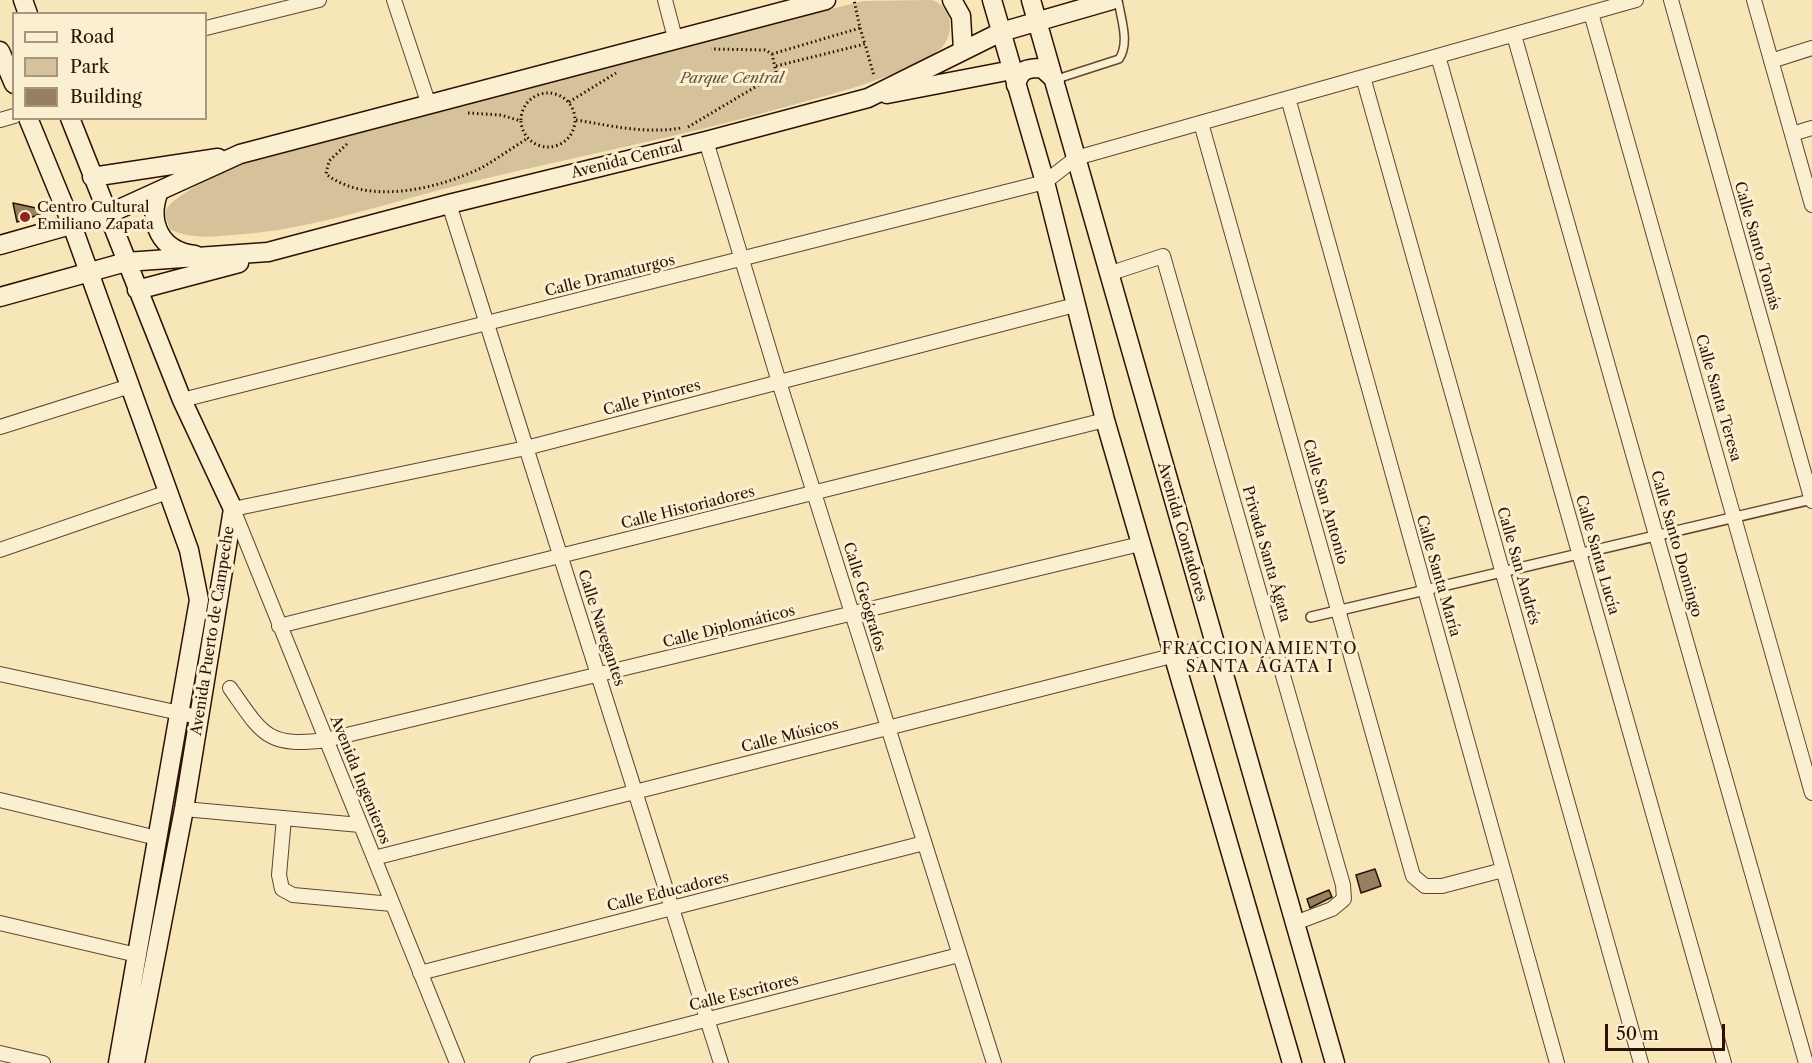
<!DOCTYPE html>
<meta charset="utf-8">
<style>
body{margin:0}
#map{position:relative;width:1812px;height:1063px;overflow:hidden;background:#f7e6b8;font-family:"Libre Caslon Text",serif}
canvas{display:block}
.legend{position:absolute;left:12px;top:12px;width:195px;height:108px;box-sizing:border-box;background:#faefd1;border:2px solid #a8967f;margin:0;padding:8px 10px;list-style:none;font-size:18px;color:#2e1105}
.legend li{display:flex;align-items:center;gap:12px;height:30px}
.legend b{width:30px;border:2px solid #a8967f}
.scale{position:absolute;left:1605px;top:1024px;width:120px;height:27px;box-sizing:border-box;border:3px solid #2e1105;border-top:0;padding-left:8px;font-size:18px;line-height:21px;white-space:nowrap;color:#2e1105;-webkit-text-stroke:4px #faefd1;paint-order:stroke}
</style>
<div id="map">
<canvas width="1812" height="1063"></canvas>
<ul class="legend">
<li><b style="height:8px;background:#faefd1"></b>Road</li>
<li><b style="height:16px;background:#d5c29a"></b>Park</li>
<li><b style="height:16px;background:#978062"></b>Building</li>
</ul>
<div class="scale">50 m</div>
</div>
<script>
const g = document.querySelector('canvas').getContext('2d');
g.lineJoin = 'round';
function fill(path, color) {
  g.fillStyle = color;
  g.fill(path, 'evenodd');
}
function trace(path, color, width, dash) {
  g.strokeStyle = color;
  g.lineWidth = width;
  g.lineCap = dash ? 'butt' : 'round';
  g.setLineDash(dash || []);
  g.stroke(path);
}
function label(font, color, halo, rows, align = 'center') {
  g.font = font + ' "Libre Caslon Text",serif';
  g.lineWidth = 6;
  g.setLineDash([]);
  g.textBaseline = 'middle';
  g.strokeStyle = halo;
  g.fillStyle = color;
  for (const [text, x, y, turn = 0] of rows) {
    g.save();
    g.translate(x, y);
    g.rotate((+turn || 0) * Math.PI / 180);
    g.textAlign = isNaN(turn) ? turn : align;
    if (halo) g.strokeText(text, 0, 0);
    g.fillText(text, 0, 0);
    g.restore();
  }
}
const green = new Path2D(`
 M932,0C951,6 955,29 944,45C939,52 923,60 914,64C875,84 831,94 789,106C684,136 577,156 471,182C392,201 314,230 233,235C213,237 187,239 170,229C168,223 164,217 166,211C173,191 253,159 275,149L863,1Z`);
const building = new Path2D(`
 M13,203L50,211L17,222Z
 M1375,869L1381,886L1361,893L1356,875Z
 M1329,890L1332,897L1310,908L1307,899Z`);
const path = new Path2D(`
 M860,28L865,44
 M772,54L860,28L854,0
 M776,66L865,44L874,76
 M521 120a27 27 0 1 1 54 0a27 27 0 1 1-54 0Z
 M569,102L616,73
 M468,113L501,115L521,121
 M576,120C612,126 645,134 681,128
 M688,127L772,77L776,72L772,54L765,50L711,49
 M347,144L329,161L326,174C367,206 438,189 481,168C497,159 512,148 528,138`);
const service = new Path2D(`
 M1057,79L1119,59C1130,43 1121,19 1118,0`);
const pedestrian = new Path2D(`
 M1311,617L1812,499`);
const minor = new Path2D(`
 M394,0L429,105
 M665,0L675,38
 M1671,0L1812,501
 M1754,0L1812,205
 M1591,13L1812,793
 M206,28L319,0
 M1514,35L1806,1063
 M1438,56L1724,1063
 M1771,61L1812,48
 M1363,77L1641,1063
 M1288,98L1557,1063
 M0,120L14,116
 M1201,123L1413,876L1425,886H1442L1503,870
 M1792,134L1812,128
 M706,141L779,382L994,1063
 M449,204L721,1063
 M1108,274L1163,256L1343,885L1344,899L1332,909L1295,923
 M182,400L1045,182L1076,158L1636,0
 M0,427L130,386
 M0,550L168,492
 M279,626L1105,420
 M0,674L189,715
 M230,688C262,733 266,748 326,740L1140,544
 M0,800L157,838
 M184,809L360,825
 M284,818L279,875L282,889L293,895L392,904
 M374,858L1215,645
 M0,923L137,955
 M420,973L924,843
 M0,1053L43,1063
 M457,1063L233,509L526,448L1075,305
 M537,1063L959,955`);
const secondary = new Path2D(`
 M23,0L28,14
 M952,0L961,16L963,50
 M992,0L1045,182L1105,420L1292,1063
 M1031,0L1335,1063
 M0,51L14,84
 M1016,85C1020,69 1027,68 1042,68L1055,80
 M887,94L1012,70
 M28,118L72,225L189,550L199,600L118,1063
 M70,118L182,400L233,509L184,809L135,1063
 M92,177L218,158
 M159,191C147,222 160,251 195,255
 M0,245L106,215L240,154L826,0
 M137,290L239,263
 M0,297L126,262L268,252L449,204L706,141L868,98L1001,32L1112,0`);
const markers = [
 [25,217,6,"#8f2418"]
];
const parkNames = [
 ["Parque Central",732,79]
];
const streetNames = [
 ["Avenida Central",627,160,-14],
 ["Calle Santo Tomás",1757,246,74],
 ["Calle Dramaturgos",610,276,-14],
 ["Calle Pintores",652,398,-15],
 ["Calle Santa Teresa",1718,398,74],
 ["Calle San Antonio",1325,502,74],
 ["Calle Historiadores",688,508,-14],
 ["Avenida Contadores",1182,532,74],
 ["Calle Santo Domingo",1676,544,74],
 ["Privada Santa Ágata",1266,554,74],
 ["Calle Santa Lucía",1597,555,74],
 ["Calle San Andrés",1518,566,74],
 ["Calle Santa María",1438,576,74],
 ["Calle Geógrafos",864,597,73],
 ["Calle Diplomáticos",729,627,-14],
 ["Calle Navegantes",601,628,72],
 ["Avenida Puerto de Campeche",213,631,-81],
 ["Calle Músicos",790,736,-14],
 ["Avenida Ingenieros",360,780,68],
 ["Calle Educadores",668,892,-14],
 ["Calle Escritores",744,993,-14]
];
const poiNames = [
 ["Centro Cultural",37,208],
 ["Emiliano Zapata",37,225]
];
const neighbourhoodNames = [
 ["FRACCIONAMIENTO",1260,649],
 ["SANTA ÁGATA I",1260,667]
];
fill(green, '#d5c29a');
fill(building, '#978062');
trace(building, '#2e1105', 1.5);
trace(service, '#604632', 10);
trace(pedestrian, '#604632', 12);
trace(minor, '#604632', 16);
trace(secondary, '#2e1105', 21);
trace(path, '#2e1105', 3, [1.5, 3]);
trace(service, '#faefd1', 7);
trace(pedestrian, '#faefd1', 9);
trace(minor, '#faefd1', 14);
trace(secondary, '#faefd1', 18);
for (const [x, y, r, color] of markers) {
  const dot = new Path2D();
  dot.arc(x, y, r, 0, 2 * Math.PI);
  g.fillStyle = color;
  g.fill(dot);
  trace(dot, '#faefd1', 2);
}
label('italic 15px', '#684f39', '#faefd1', parkNames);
label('15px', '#2e1105', '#faefd1', streetNames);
label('15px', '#2e1105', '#faefd1', poiNames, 'left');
g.letterSpacing = '1.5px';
label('16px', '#2e1105', '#faefd1', neighbourhoodNames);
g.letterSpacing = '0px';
</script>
